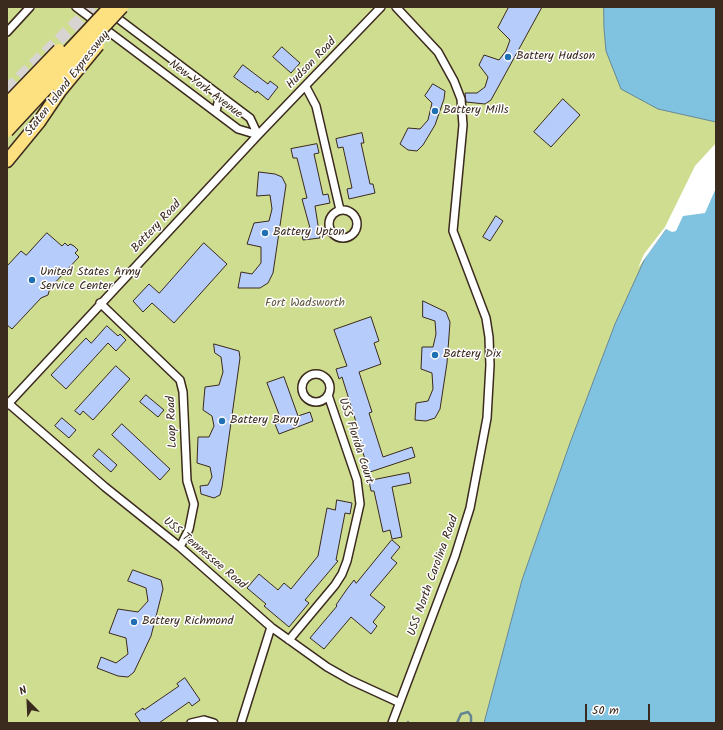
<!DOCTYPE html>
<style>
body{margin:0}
#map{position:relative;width:723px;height:730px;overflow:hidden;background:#fff;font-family:Kalam,sans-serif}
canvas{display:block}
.frame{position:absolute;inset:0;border:8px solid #3b2a1e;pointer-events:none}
.north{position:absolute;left:8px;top:682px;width:40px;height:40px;-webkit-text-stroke:3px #fff;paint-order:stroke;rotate:336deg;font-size:11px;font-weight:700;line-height:16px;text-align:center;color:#3b2a1e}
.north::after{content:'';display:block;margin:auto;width:14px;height:18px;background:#3b2a1e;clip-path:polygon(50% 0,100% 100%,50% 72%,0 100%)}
.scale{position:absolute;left:585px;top:704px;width:65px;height:18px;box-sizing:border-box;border:2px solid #3b2a1e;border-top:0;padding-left:5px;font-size:12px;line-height:14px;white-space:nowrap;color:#3b2a1e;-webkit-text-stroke:3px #fff;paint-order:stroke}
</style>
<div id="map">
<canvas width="723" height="730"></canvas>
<div class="frame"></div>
<div class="north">N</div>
<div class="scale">50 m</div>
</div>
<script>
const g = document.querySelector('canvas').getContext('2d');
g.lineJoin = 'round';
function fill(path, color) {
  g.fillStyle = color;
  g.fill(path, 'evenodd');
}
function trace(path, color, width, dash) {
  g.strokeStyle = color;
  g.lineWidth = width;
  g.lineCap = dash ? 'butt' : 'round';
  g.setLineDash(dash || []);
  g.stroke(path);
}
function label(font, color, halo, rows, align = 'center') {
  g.font = font + ' Kalam,sans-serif';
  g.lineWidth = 3;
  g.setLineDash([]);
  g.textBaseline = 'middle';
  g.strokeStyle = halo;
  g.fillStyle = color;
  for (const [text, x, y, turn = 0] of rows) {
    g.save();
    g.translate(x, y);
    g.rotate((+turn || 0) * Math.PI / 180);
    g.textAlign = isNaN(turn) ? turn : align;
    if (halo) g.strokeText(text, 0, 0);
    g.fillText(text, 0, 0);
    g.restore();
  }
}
const green = new Path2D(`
 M7,7H604V28L606,51L658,109L716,122V145L666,229L646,256L615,324L570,443L522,580L484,723H7Z`);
const water = new Path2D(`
 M604,7H716V122L658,109L621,89L606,51L604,28Z
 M716,145V723H484L522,580L570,443L615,324L646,256L666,229Z`);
const pier = new Path2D(`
 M716,143V188L705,213L683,216L676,231L672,232L666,229L638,268L644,254L665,227L695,166Z`);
const stream = new Path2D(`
 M408,722V723
 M457,723L461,714L468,712L471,716V723`);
const building = new Path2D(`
 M509,7H542L491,100L485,104L466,102L465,93H477L485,87L488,77L479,65L484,55L499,60L506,51L510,40L498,28Z
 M282,47L300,63L291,73L273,57Z
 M243,65L268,84L270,81L278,87L268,100L257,91L256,93L234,77Z
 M433,84L445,91L444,99L435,125L423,145L417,151L408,150L400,144L408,128L420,129L428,120L432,103L425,96Z
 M563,99L580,115L551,147L534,132Z
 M362,133L364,143H361L370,184H373L375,193L349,199L347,189L352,188L343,147L338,148L336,139Z
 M317,144L319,153L314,154L323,195L328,194L330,203L315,206L320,238L303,240L301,230L310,228L302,199L307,198L297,158H293L291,149Z
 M259,172L275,174L282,177L286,185L273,273L268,283L260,288H238L241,272L252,274L261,263V247L247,244L254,223L269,221L272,209L270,195L257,196Z
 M496,216L503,221L490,241L483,237Z
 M47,233L62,246L65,243L68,246L70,244L74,246L78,250L75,253L79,257L50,288L48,295L41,298L12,329L7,325V266L21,251L26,255Z
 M204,243L227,264L174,323L152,303L143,312L133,301L149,284L159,293Z
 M423,301L446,312L450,322L447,363L440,409L435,418L426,421L415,420L416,403L428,401L433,389L432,373L421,369L422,347H433L436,334L435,321L423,317Z
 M371,317L379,341L374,343L381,364L359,372L372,412L369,413L383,457L412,447L415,457L367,473L364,463L366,462L353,423L356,422L342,377L339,379L336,369L347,366L334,330Z
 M107,326L118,336L120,334L126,340L116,351L108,343L66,389L51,375L86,338L91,343Z
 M214,344L239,351L240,358L222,487L220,495L214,498L201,494L200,486L208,485L212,477L210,467L197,463L198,437H209L214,426L212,416L203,410L205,387L219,385L223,372L221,357L215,353Z
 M116,366L130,379L93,420L83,411L80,415L75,411Z
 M284,377L298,416L310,412L313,421L279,434L275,424L282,422L267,383Z
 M146,395L164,410L158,417L140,402Z
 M62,418L76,430L69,438L55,426Z
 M122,424L170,469L160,480L112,435Z
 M99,449L117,465L111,472L93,456Z
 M409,473L411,483L392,487L402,537L392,539L390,530L383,532L374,491H371L369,481Z
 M337,500L352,503L350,514L345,513L336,560L338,561L305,600L309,603L289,627L264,606L266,604L247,588L259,574L278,590L284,583L291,589L318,556L327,508L335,510Z
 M392,540L400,547L391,558L397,563L370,595L385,607L373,622L377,626L371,634L351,617L324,649L310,638L337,606L336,605L347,589L354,580L356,583Z
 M133,570L161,580L163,589L151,636L134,672L128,677L118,676L97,668L101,657L116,663L128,654L126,638L109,633L118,609L138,612L148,601L146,588L128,581Z
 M185,678L200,700L192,706L189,702L159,723H141L135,714L143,708L144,710L179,686L177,684Z`);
const highwayTunnel = new Path2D(`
 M7,90L93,7`);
const street = new Path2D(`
 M76,7L238,129L258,135
 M112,14L250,118L258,135
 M7,32L30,7
 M306,87L316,106L340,210
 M216,111L220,95
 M329 224a14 14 0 1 1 28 0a14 14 0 1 1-28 0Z
 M100,303L180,380L183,392L187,481L194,504L189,529L180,547
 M302 388a14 14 0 1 1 28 0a14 14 0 1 1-28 0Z
 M8,403L105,487L180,547L271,627L327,667L350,680L398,702
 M7,405L258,135L381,7
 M289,640L335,585L342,574L347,561L360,504L357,480L328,395
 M191,723L204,720L214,723
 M241,723L271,627
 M392,723L455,556L470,508L487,418L490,365L489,337L486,318L453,231L463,125L461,99L454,81L438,52L396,7`);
const highway = new Path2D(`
 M7,161L39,122`);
const highwayBridge = new Path2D(`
 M7,104L59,50
 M7,117L110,7
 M39,122L60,91L98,45
 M7,131L122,7`);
const markers = [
 [508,57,4,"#1f6fb2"],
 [435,111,4,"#1f6fb2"],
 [265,233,4,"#1f6fb2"],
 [32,280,4,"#1f6fb2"],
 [435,355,4,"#1f6fb2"],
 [222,421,4,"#1f6fb2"],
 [134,622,4,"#1f6fb2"]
];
const poiNames = [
 ["Battery Hudson",516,57],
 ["Battery Mills",443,111],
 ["Battery Upton",273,233],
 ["United States Army",40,273],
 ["Service Center",40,287],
 ["Battery Dix",443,355],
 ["Battery Barry",230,421],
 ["Battery Richmond",142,622]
];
const streetNames = [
 ["Hudson Road",312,64,-46],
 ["Staten Island Expressway",68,84,-52],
 ["New York Avenue",205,90,37],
 ["Battery Road",157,227,-47],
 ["Loop Road",173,422,-92],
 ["USS Florida Court",355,441,72],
 ["USS Tennessee Road",204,554,40],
 ["USS North Carolina Road",434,576,-70]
];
const parkNames = [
 ["Fort Wadsworth",305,304]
];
fill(green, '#cfdd91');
fill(water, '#80c3e1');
trace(water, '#648693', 1);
fill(pier, '#fff');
trace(stream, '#648693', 2.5);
fill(building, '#b6ccfb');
trace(building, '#3b2a1e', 1);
trace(highwayTunnel, '#d8d4d2', 12, [12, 6]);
trace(street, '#3b2a1e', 10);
trace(highway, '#3b2a1e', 15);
trace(street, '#fff', 7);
trace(highway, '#fde080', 12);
trace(highwayBridge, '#3b2a1e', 15, []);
trace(highwayBridge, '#fde080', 12);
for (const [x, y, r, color] of markers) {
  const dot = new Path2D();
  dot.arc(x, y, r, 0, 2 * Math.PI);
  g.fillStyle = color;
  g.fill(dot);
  trace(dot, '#fff', 1.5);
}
label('12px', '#3b2a1e', '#fff', poiNames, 'left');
label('12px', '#3b2a1e', '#fff', streetNames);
label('12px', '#60573b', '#fff', parkNames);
</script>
